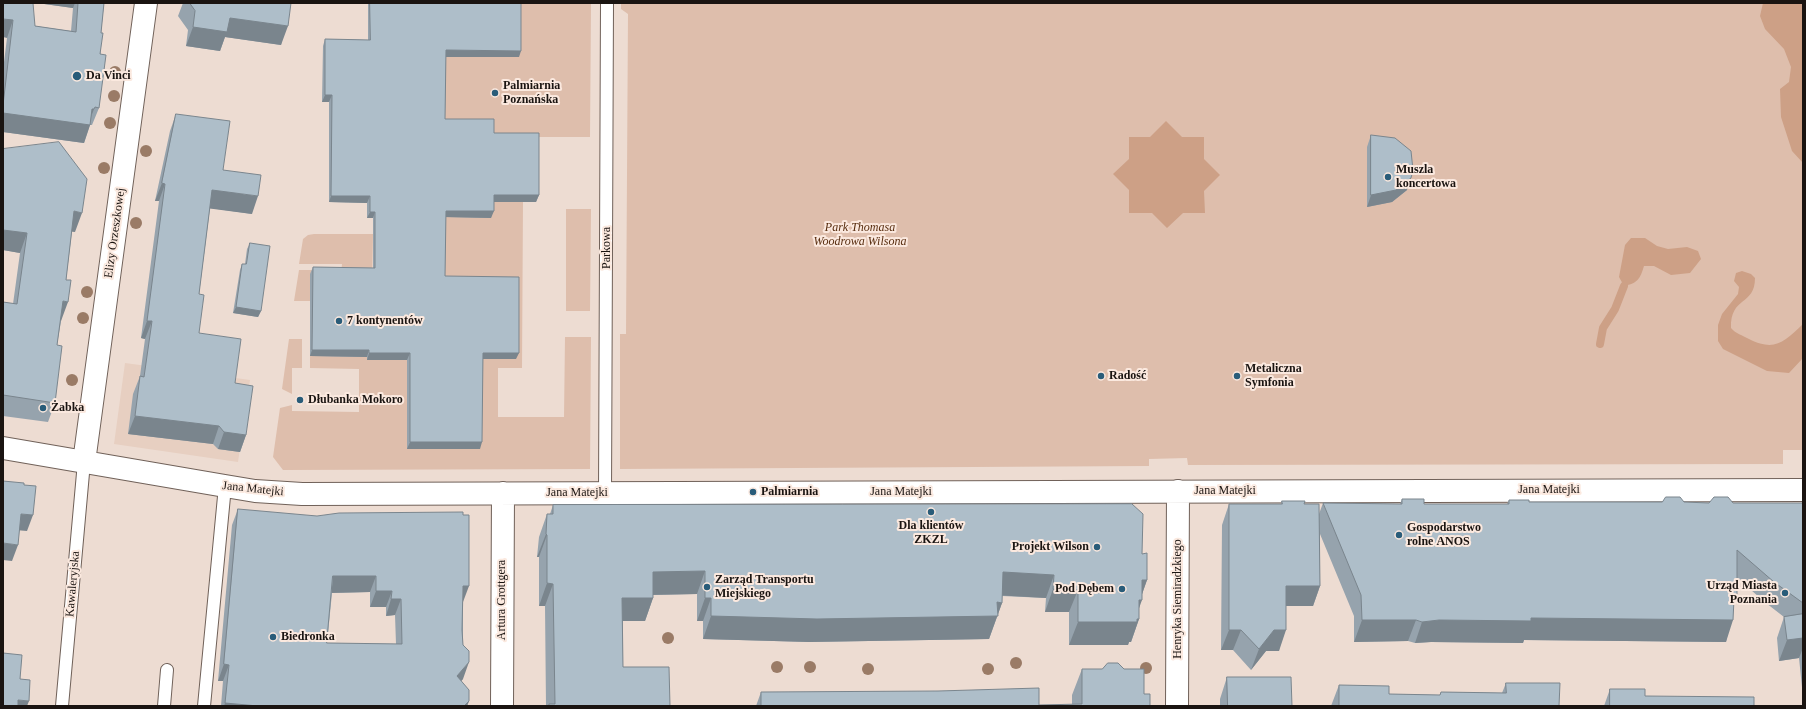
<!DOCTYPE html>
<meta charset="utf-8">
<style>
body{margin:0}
#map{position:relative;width:1806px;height:709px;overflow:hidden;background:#eddcd2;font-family:Georgia,serif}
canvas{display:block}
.frame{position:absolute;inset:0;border:4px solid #1a1411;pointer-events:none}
</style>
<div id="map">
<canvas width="1806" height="709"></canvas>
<div class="frame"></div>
</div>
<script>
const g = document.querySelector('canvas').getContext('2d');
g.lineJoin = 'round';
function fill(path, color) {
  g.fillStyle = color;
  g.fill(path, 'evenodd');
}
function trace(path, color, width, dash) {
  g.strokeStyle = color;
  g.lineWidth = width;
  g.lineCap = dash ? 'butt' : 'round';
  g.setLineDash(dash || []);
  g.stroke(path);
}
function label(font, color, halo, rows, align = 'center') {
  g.font = font + ' Georgia,serif';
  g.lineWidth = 4;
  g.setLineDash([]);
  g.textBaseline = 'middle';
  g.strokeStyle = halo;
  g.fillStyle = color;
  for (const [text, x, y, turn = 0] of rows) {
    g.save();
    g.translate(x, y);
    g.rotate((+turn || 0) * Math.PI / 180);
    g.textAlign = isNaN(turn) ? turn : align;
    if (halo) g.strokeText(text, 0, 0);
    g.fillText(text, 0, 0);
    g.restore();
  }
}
const built = new Path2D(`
 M125,363L250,380L238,462L114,444Z`);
const green = new Path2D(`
 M519,3H591L590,137H537V140L443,126V57Z
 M621,3H1803V450H1783V464L1188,465L1187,458L1149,459V466L620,469V334H626L628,14L621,9Z
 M491,192L523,202L522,368H498V417H564L565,337H591L590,469L283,470L273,457L280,408L292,405V411L359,412V369L310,368V356H351L367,329V359L407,360L443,283V217Z
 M566,209H591L590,311H566Z
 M314,234H373L372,285L341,274L342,264H299L303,239L308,235Z
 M299,270H337L310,274V301H294Z
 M289,339H302V368H292V394L282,389Z`);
const water = new Path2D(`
 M1763,3H1803V163L1792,151L1781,117L1780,89L1789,82L1791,67L1784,49L1765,29L1760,16Z
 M1166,121L1182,137H1204V159L1220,175L1204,191L1205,213H1183L1167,228L1152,213H1129V190L1113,174L1129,159V137H1150Z
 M1631,238H1645L1657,246L1668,249L1687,247L1698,251L1701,259L1690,273L1671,275L1654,266H1644C1640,279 1638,283 1624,286L1619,277L1625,245Z
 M1742,271L1751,274L1755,278C1755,306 1730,296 1731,328C1736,334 1742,335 1749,339C1775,352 1784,342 1803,324V358L1789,373L1767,371L1723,349L1718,341V325L1722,314L1738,294L1739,287L1734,281L1736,273Z`);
const stream = new Path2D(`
 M1600,344L1603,328L1615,309L1624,286`);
const lane = new Path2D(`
 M605,493L607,3
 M62,706L84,462
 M164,706L167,670
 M204,706L225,486`);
const street = new Path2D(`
 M3,448L225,486L255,491L302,494L1803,490
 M84,462L146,3
 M502,706L503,493
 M1177,706L1178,491`);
const trees = [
 [115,72],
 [114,96],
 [110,123],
 [146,151],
 [104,168],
 [136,223],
 [87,292],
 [83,318],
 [72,380],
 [668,638],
 [1016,663],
 [777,667],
 [810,667],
 [1146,668],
 [868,669],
 [988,669]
];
const wall = new Path2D(`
 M3,3L35,26L71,31L73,8L37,3H104L101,33L99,108L92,125H90L84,143L3,132V70L7,38Z
 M183,3H291L281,45L225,37L220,51L186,46L188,30L178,16Z
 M368,3H521L519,57H446L445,119L494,133L539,195L536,202H494L491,218L446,217L445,276L516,359H483L480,449H407V360H367V357L310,356V274L313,267L373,268V218H367V203L329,202V102H322L323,46L325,39L368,40Z
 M176,114L223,170L252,214L210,208L199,294V333L235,383L246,435L240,452L218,449L213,444L128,434L133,394L140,376L145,339L141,338L159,201H155L170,131Z
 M1371,135L1407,190L1392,202L1367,207V147Z
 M3,149L75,232L72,231L61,321L57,345L55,403L48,422L3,416V302L13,304L20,253L3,250Z
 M250,243L261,311L258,317L233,313L240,270L242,264H245L247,249Z
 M1402,499L1424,504H1507L1509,500L1529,502L1803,503V697L1799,658L1779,661L1777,638L1784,617L1766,603L1737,578V594L1734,602L1726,642L1524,640L1523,643L1431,642L1415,643L1408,641L1354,642V616L1320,534V586L1313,606H1286L1279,651H1266L1251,670L1233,650H1221L1222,525L1229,504H1281L1282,501L1304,504L1319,514L1323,503L1400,504Z
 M553,505L1142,554L1147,580L1142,594L1139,608V619L1131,642H1129L1128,645H1069V612H1045L1046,598L1002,596V603L989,639L809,642L703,639V621H697V594L653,595V598L645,621H623V667L670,706H546L545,606H539V557H537L539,537L547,514H550Z
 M238,509L463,602V679L461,681L469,701L467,706H221L223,681H218L232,525ZM370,592V607H386V616L395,615L396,644L327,643L332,593Z
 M1082,669L1144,694L1150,706H756L761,692L1039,705H1072V695Z
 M1227,677L1292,706H1220V699Z
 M1506,683L1559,706H1331L1339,685L1389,694L1440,695L1441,692L1502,693Z
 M1610,689L1645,696L1754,706H1604Z`);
const shadedWall = new Path2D(`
 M37,3H75L73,8Z
 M230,18L288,26L281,45L225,37L220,51L186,46L193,27Z
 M3,19L13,20L7,38L3,37Z
 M446,50L521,51L519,57H443Z
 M325,95H332L329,102H322Z
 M92,109H94L88,125H90L84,143L3,132V113Z
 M1411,178L1407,190L1392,202L1367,207L1371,195Z
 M162,183L165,184L159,201H155Z
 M212,190L258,196L252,214L206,208Z
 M494,195H539L536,202H491Z
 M331,196H370L367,203L329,202Z
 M74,211L82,213L75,232L67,231Z
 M446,211H494L491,218L443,217Z
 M370,212H375L373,218H367Z
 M3,230L27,233L20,253L3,250Z
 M63,301L68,302L61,321H56Z
 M236,307L261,311L258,317L233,313Z
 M147,321H152L145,339L141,338Z
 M312,350H369L367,357L310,356Z
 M369,353H410L407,360H367Z
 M483,353H519L516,359H481Z
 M135,416L219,426L213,444L128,434Z
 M224,432L246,435L240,452L218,449Z
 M410,442H482L480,449H407Z
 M21,514L33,515L27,531L15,530Z
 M546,534L547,535L539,557H537Z
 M3,543L18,545L12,561L3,560Z
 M705,571L697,594L645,595L653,572Z
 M1003,572L1054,575L1046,598L994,595Z
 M333,576H376L370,592L327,593Z
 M1142,580H1147L1140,600H1142L1134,622L1137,619H1139L1131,642H1129L1128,645H1069L1078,622Z
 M547,583L553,584L545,606H539Z
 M463,586H469L463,602Z
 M1286,586H1320L1313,606H1278Z
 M1053,589L1078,590L1069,612H1045Z
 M376,591H392L386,607H370Z
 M622,598H653L645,621H614Z
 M705,598H711L703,621H697Z
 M391,599H401L395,615L386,616Z
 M997,602L1002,603L989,639L809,642L703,639L711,616Z
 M1531,618L1733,620L1726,642L1524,640L1523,643L1431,642L1415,643L1422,622L1439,620Z
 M1362,620H1416L1408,641L1354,642Z
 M1229,630H1241L1233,650H1221Z
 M1274,630H1286L1279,651H1266L1251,670L1259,649Z
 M1803,638V648L1799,658L1779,661L1787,640Z
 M469,662L463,679L451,693L457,676Z
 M224,664L229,665L223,681H218Z
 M18,700L29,701L27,706H16Z
 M469,701L467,706H464Z
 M225,703L258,706H224Z`);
const building = new Path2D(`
 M3,3H33L35,26L76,32L78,3H104L101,33H103L100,54L106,55L99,108L95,107L94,109H92L90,125L3,113V105L13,20L3,19Z
 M190,3H291L288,26L230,18L227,32L193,27L195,11Z
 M370,3H521V51L446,50L445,119H494V133H539V195H494V211H446L445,276L519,277V353H483L482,442H410V353H369V350H312L313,267L375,268V212H370V196H331L332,95H325V39L370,40Z
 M176,114L230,121L223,170L261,175L258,196L212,190L199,294L204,295L199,333L241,339L235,383L253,386L246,435L224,432L219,426L135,416L140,376L144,377L152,321H147L165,184L162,183Z
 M1371,135L1395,138L1411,151L1413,170L1411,178L1396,190L1371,195Z
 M59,142L87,179L82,213L74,211L66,280H71L68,302L63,301L57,345L62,346L55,403L3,395V302L17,304L27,233L3,230V149Z
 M250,243L270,246L261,311L236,307L242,264H246Z
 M3,481L24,483V485L36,486L33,515L21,514L18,545L3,543Z
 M1666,497H1680L1684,502L1709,503L1714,497H1728L1733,503H1803V603L1774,582L1737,550V594L1734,599L1733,620L1531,618V621L1439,620L1422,622L1416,620H1362L1361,595L1323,503L1402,504V499H1424V504H1509V500H1529V502H1662Z
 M1282,501H1305L1304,504H1319L1320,586H1286V630H1274L1259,649L1241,630H1229V504H1282Z
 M1132,504L1143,514L1142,554L1147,553V580H1142V600H1139V619H1137V622H1078V590L1053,589L1054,575L1003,572L1002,603L997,602L998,616L817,619L711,616V598H705V571L653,572V598H622L623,667H669L670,706H549V704H555L553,584L547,583V535L546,534L547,514H553V505Z
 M238,509L317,516L339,513L463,512V515H469V586H463L462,630L463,645L469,651V662L457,676L469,690V701L464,706H258L225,703L229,665L224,664ZM333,576H376V591H392L391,599H401L402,644L327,643Z
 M1803,614V638L1787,640L1784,617Z
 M3,653L22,655L20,679L30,680L29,701L18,700V706H3Z
 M1108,663H1118L1124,669H1144V694H1150V706H761V692L938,691L1039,688V705L1082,704V669H1102Z
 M1227,677H1291L1292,706H1228Z
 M1506,683H1560L1559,706H1339V685L1389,686V694L1440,695L1441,692L1506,693Z
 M1610,689H1645V696L1754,697V706H1610Z`);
const markers = [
 [77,76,5,"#295c79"],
 [495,93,4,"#295c79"],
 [1388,177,4,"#295c79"],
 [339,321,4,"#295c79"],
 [1101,376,4,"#295c79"],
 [1237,376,4,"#295c79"],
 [300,400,4,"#295c79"],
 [43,408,4,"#295c79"],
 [753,492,4,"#295c79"],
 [931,512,4,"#295c79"],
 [1399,535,4,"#295c79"],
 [1097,547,4,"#295c79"],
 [707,587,4,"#295c79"],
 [1122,589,4,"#295c79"],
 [1785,593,4,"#295c79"],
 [273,637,4,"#295c79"]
];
const poiNames = [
 ["Da Vinci",86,76],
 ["Palmiarnia",503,86],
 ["Poznańska",503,100],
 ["Muszla",1396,170],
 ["koncertowa",1396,184],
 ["7 kontynentów",347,321],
 ["Metaliczna",1245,369],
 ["Symfonia",1245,383],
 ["Radość",1109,376],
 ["Dłubanka Mokoro",308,400],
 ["Żabka",51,408],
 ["Palmiarnia",761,492],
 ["Dla klientów",931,526,"center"],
 ["ZKZL",931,540,"center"],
 ["Gospodarstwo",1407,528],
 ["rolne ANOS",1407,542],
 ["Projekt Wilson",1089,547,"right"],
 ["Zarząd Transportu",715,580],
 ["Miejskiego",715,594],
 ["Urząd Miasta",1777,586,"right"],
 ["Poznania",1777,600,"right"],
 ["Pod Dębem",1114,589,"right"],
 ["Biedronka",281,637]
];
const parkNames = [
 ["Park Thomasa",860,228],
 ["Woodrowa Wilsona",860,242]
];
const streetNames = [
 ["Elizy Orzeszkowej",115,233,-82],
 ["Parkowa",607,248,-90],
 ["Jana Matejki",253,489,6],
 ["Jana Matejki",1549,490],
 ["Jana Matejki",1225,491],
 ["Jana Matejki",901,492],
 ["Jana Matejki",577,493],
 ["Kawaleryjska",73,584,-85],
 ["Henryka Siemiradzkiego",1178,599,-90],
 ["Artura Grottgera",502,600,-90]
];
fill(built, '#e7cfc1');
fill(green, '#debeac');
fill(water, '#cda086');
trace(stream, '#cda086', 8);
trace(lane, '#706159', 14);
trace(street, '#706159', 24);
trace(lane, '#fff', 12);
trace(street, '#fff', 22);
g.fillStyle = '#9a7b66';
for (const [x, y] of trees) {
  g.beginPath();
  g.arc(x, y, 6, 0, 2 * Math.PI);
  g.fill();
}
fill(wall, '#96a3ad');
fill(shadedWall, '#7a858d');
fill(building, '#aebec9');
trace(building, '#7a858d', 1);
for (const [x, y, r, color] of markers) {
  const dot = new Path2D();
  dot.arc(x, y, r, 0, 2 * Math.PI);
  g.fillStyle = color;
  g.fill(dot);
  trace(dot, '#fbe9df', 1.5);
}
label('bold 12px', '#1a1411', '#fbe9df', poiNames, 'left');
label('italic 12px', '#572c0e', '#fbe9df', parkNames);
label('12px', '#1a1411', '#fbe9df', streetNames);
</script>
